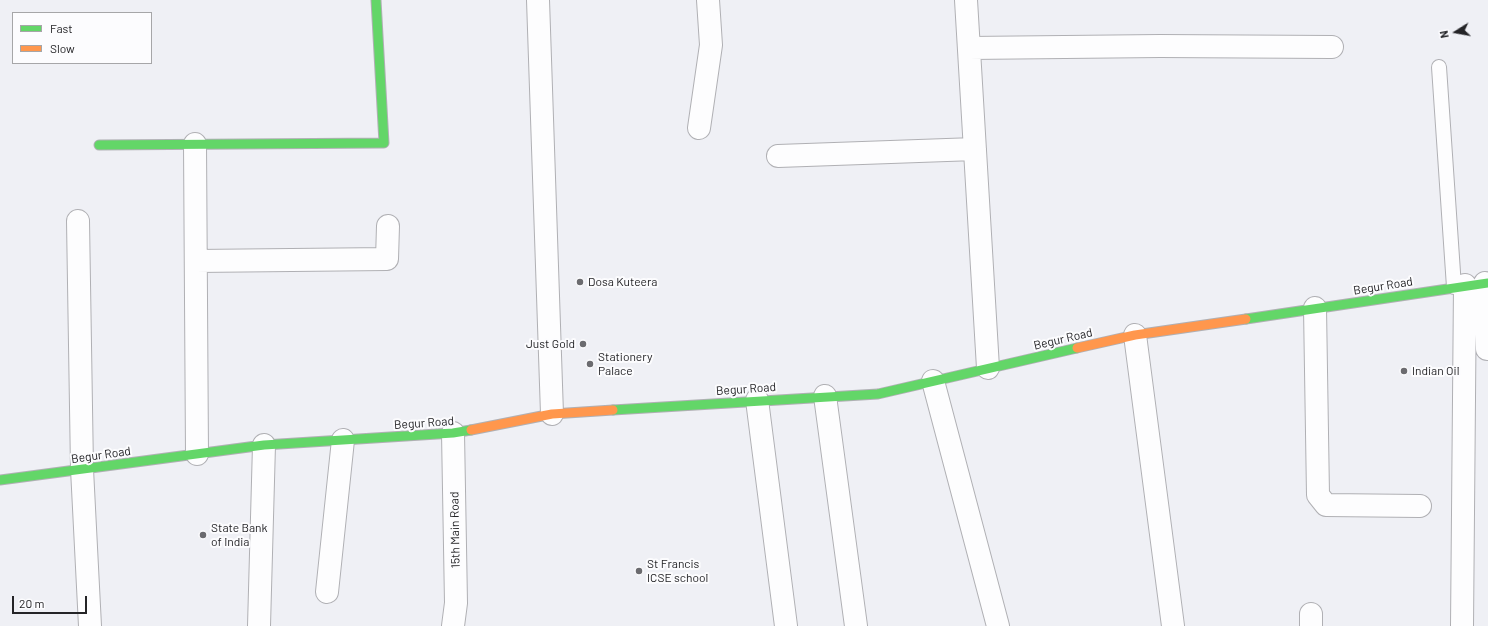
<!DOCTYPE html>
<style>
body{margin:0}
#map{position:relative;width:1488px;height:626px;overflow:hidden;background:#eff0f5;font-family:Barlow,sans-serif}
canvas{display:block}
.legend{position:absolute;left:12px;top:12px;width:140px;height:52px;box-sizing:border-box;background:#fcfcfe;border:1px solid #a6a6a8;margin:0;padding:5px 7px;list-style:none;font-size:12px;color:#242427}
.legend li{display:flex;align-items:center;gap:8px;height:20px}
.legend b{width:20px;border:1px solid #a6a6a8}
.north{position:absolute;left:1436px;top:12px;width:40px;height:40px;-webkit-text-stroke:3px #fcfcfe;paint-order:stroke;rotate:259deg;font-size:11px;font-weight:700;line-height:16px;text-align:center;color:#242427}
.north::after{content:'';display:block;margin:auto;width:14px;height:18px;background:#242427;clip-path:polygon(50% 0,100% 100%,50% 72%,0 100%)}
.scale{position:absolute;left:12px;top:596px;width:75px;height:18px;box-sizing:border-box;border:2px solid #242427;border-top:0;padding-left:5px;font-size:12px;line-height:14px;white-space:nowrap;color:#242427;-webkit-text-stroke:3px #fcfcfe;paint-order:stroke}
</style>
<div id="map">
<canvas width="1488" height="626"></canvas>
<ul class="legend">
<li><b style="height:5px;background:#63d668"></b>Fast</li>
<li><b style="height:5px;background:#ff974d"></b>Slow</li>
</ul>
<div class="north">N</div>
<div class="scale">20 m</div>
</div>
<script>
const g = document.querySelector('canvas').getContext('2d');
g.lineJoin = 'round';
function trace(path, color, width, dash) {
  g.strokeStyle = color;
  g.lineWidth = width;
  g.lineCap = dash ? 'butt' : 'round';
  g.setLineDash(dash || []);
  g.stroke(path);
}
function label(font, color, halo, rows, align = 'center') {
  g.font = font + ' Barlow,sans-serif';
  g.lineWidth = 4;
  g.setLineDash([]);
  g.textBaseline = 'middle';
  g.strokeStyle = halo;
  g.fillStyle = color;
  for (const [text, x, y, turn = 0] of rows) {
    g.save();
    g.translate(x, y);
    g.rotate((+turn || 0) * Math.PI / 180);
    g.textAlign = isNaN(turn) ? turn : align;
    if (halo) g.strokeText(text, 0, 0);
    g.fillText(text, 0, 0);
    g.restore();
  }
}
const lane = new Path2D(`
 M1439,67L1454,287`);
const street = new Path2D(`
 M538,0L552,414
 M966,0L988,368
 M969,48L1160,46L1332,47
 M699,128L711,45L708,0
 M195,144L197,454
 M778,156L975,149
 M78,221L82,469L90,626
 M196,261L387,259L388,226
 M1485,283L1487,349
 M1315,308L1318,495L1326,505L1420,506
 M1135,335L1173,626
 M933,381L998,626
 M825,396L856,626
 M757,400L786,626
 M453,433L456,603L453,626
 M327,592L343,440
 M1311,614V626
 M259,626L264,445
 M1462,626L1465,285`);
const fast = new Path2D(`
 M99,145L384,143L376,0
 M1246,319L1488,283
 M613,410L878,394L1077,348
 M0,480L264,445L453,433L471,430`);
const slow = new Path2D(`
 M1077,348L1135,335L1246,319
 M471,430L552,414L613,410`);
const markers = [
 [580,282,4,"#6b6b6f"],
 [583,344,4,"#6b6b6f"],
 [590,364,4,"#6b6b6f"],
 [1404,371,4,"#6b6b6f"],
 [203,535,4,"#6b6b6f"],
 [639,571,4,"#6b6b6f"]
];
const poiNames = [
 ["Dosa Kuteera",588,282],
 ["Just Gold",575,344,"right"],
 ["Stationery",598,357],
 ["Palace",598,371],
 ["Indian Oil",1412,371],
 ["State Bank",211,528],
 ["of India",211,542],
 ["St Francis",647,564],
 ["ICSE school",647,578]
];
const streetNames = [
 ["Begur Road",1383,286,-9],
 ["Begur Road",1063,339,-13],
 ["Begur Road",746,389,-4],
 ["Begur Road",424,423,-4],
 ["Begur Road",101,455,-8],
 ["15th Main Road",455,530,-91]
];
trace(lane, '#b0b0b4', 16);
trace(street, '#b0b0b4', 24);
trace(fast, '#b0b0b4', 11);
trace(slow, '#b0b0b4', 11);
trace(lane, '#fdfdfe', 14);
trace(street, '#fdfdfe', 22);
trace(fast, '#63d668', 9);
trace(slow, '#ff974d', 9);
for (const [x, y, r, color] of markers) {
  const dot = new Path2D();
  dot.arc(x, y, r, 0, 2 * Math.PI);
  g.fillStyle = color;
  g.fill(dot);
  trace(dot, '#fcfcfe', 1.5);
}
label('12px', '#242427', '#fcfcfe', poiNames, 'left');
label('12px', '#242427', '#fcfcfe', streetNames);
</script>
